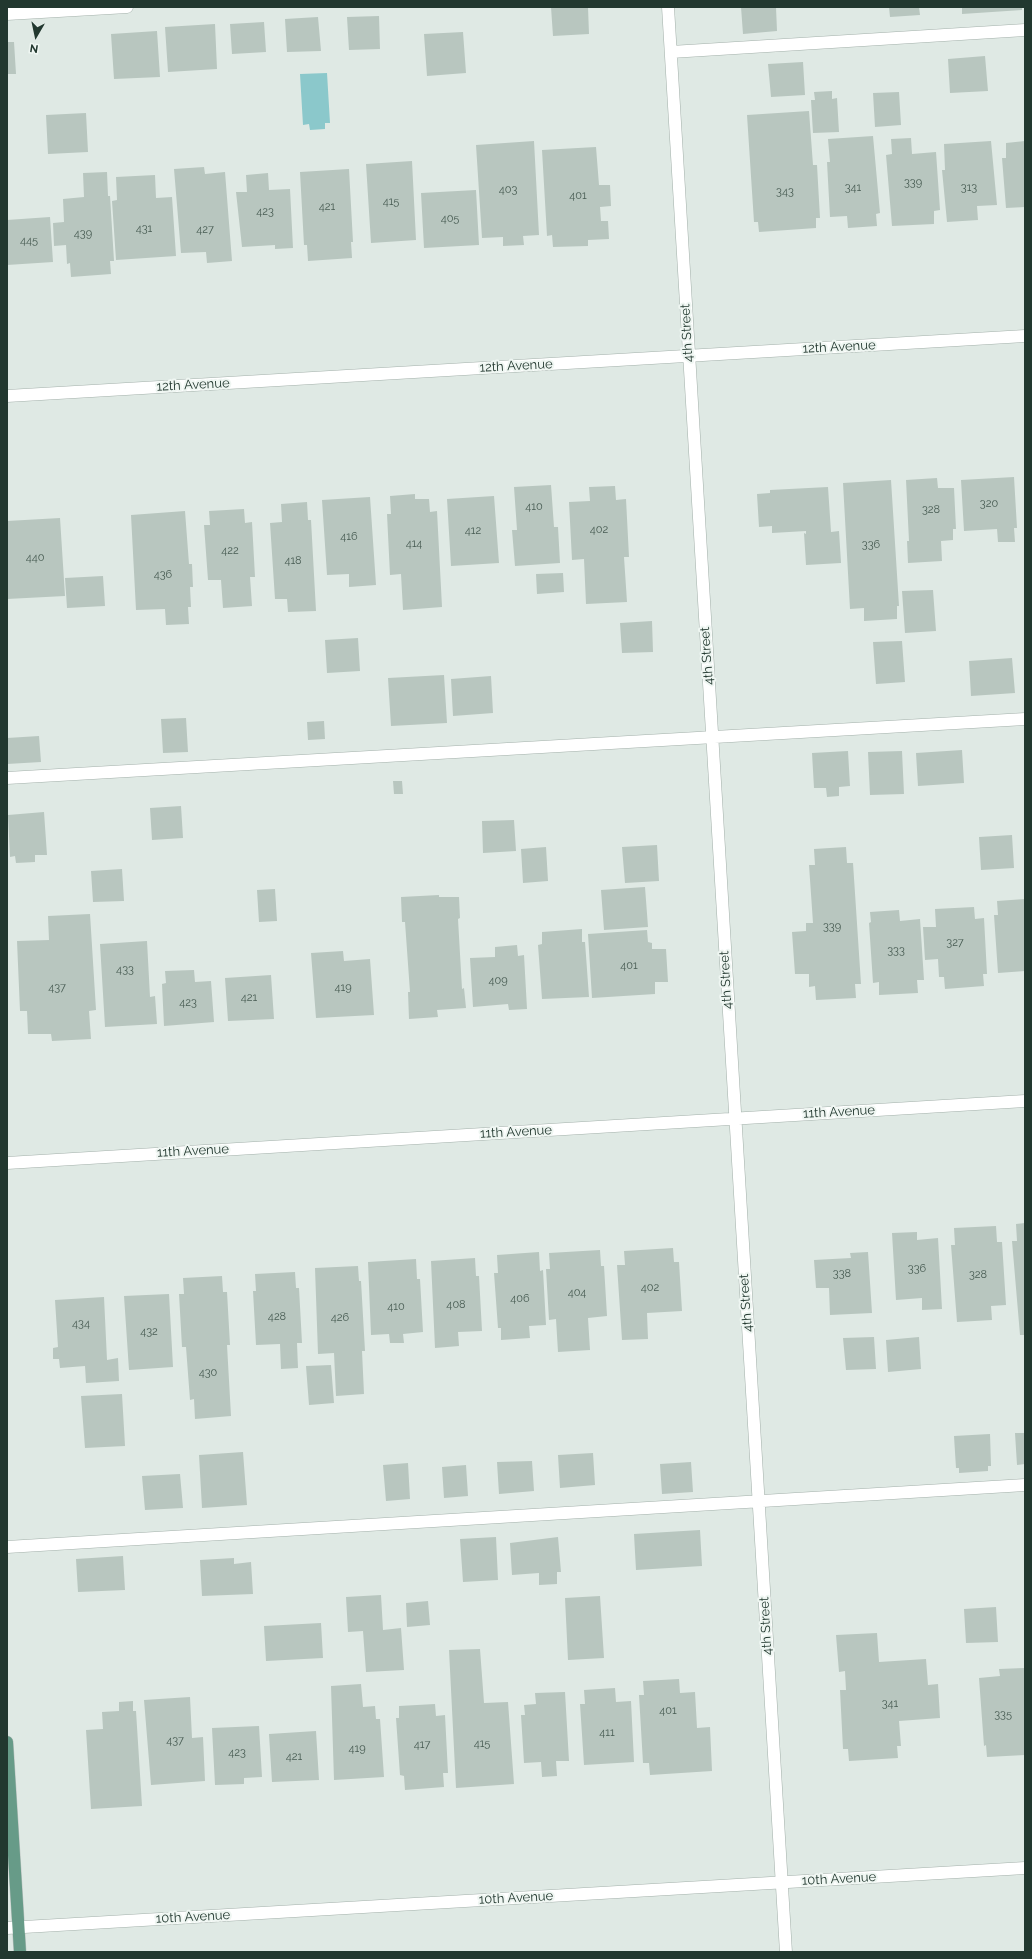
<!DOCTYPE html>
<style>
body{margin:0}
#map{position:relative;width:1032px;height:1959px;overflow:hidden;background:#dfe9e4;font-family:Raleway,sans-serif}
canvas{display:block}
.frame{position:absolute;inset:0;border:8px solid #22382f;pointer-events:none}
.north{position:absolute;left:16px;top:16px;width:40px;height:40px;-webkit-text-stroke:3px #eff6f2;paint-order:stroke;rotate:189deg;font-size:11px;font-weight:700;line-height:16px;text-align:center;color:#22382f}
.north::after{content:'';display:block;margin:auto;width:14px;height:18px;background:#22382f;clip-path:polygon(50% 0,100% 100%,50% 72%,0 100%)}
</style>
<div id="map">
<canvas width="1032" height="1959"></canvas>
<div class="frame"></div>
<div class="north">N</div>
</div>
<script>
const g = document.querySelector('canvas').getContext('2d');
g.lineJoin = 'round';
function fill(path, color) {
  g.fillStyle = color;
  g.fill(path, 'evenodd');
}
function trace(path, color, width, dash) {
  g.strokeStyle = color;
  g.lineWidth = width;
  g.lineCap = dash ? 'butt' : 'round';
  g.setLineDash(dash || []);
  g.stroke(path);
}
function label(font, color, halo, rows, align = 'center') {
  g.font = font + ' Raleway,sans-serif';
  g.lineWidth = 4;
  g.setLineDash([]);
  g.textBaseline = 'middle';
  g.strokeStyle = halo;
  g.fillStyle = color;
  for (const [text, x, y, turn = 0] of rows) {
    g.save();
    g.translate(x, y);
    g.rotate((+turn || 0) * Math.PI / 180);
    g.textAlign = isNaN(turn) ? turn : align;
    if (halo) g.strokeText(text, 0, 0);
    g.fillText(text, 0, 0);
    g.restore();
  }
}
const water = new Path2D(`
 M327,73L330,123H325V129L310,130L309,124L303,125L300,74Z`);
const building = new Path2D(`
 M551,7H588L589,34L553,36Z
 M741,7H776L777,31L743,34Z
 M889,7H919L920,15L890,17Z
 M962,7H1022V10L962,14Z
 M379,16L380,49L349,50L347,17Z
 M318,17L321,51L287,52L285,19Z
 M264,22L266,52L232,54L230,24Z
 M215,24L217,69L168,72L165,27Z
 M157,31L160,77L114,79L111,34Z
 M463,32L466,73L427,76L424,34Z
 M7,42H14L16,74H7Z
 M985,56L988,91L950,93L948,59Z
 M803,62L805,95L771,97L768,64Z
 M832,91V99L837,98L839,132L813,133L811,100H815L814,92Z
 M899,92L901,125L875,127L873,93Z
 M809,111L813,165H817L820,218H816V228L759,232L758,222H754L747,115Z
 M86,113L88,152L48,154L46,115Z
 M873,136L880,213L876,214L877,226L848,228L847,216L830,217L827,162H830L828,139Z
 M911,138L912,154L936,152L940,210L934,211V224L892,226L886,155L892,154L891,139Z
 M534,141L539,235L523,236L524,245L503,246V237L482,238L476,145Z
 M991,141L997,205L977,206L978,220L947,222L942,170H945L944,144Z
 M1025,141V207L1006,208L1002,158H1006V143Z
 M596,147L599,185H610L611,206L600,207L601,221H608L609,239L588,240V246L553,247L552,235L547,236L542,150Z
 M412,161L416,240L371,243L366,164Z
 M204,167L205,174L225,172L232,261L207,263L206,252L181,253L174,169Z
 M349,169L353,242H351L352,258L308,261L307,245H304L300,172Z
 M107,172L108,196H110L114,261H110L111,274L71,277L70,263L67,264L66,245L54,246L53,223L64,222L63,199L84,197L83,173Z
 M268,173L269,190L290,189L293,248L275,249V245L242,247L236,192H247L246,175Z
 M155,175L156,198L172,197L176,256L116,260L112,201L117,200L116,177Z
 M476,190L479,245L424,248L421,193Z
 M50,217L53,262L7,265V220Z
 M1014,477L1017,528H1014L1015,542H998L997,529L964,531L961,480Z
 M937,478L938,488H954L956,529H953V540L941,541L942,561L908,563L907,541H909L906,480Z
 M891,480L899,606H897V619L864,621V608L850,609L843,483Z
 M551,485L554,527H558L560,563L515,566L512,530H517L514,487Z
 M615,486L616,500L626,499L629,557H624L627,602L586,604L584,559L572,560L569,502L590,501L589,487Z
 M828,487L831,532L839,531L841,563L806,565L804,533L806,534V531L772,533V526L759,527L757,494L770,493V490Z
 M415,494V499H429L430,512L437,511L442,607L403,610L401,574L390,575L387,514H391L390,496Z
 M494,496L499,563L451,566L447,499Z
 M370,497L376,585L349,587V574L327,575L322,500Z
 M307,502L308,520H311L316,611L288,612L287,599H275L270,523L282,522L281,504Z
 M244,509L245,523L252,522L255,577H250L252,606L223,608L221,580H208L204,525H210L209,511Z
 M185,511L189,564H192L193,587H190L191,607H188L189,624L166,625L165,609L136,610L131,515Z
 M60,518L65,596L7,599V521Z
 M563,573L564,592L537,594L536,574Z
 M103,576L105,606L67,608L65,578Z
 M933,590L936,631L905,633L902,591Z
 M652,621L653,652L622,653L620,623Z
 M358,638L360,671L327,673L325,640Z
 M902,641L905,682L876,684L873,642Z
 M1012,658L1015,693L971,696L969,661Z
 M444,675L447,723L391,726L388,678Z
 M491,676L493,713L453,716L451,679Z
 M186,718L188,752L163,753L161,719Z
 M324,721L325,739L308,740L307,722Z
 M39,736L41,762L7,764V738Z
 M962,750L964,783L918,786L916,753Z
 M848,751L850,786L839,787V796L827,797L826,788H814L812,753Z
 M902,751L904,794L870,795L868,752Z
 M393,781H402L403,794H394Z
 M181,806L183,838L152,840L150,808Z
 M44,812L47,855H35V862L16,863L15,856L10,857L8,815Z
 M514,820L516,851L483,853L482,821Z
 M1012,835L1014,868L981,870L979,837Z
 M657,845L659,881L625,883L622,847Z
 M546,847L548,881L523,883L521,849Z
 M846,847L847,863H853L861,984H855L856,998L816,1000L815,986L809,987V974H795L792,932L806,931V923H813L809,865H815L814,849Z
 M122,869L124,901L93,902L91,871Z
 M645,887L648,927L604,930L601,890Z
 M275,889L277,921L259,922L257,890Z
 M439,895V897H459L460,918L458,919L462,989L464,988L466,1008L437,1010L438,1017L409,1019L408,992H410L405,922H402L401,897Z
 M1025,899V971L998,973L994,915H998L997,901Z
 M974,907L975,919L984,918L987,974H983L984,986L945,989L944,977H939L938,959L925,960L923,927H936L935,909Z
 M899,910L900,921L920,919L924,980H917L918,993L879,995V982L873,983L869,923L871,922L870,912Z
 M90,914L96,1010L89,1011L91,1039L52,1041L51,1034H28L27,1011H20L17,941L49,940L48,916Z
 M582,929V942H585L589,997L542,999L538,945L542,944V932Z
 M647,930L648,942L652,943V949H666L668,982H655V994L592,998L588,934Z
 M147,941L150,997L155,996L157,1024L105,1027L100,944Z
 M517,945L518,956L524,955L527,1009L509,1010L508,1004L473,1007L470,958L495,957V947Z
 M343,951L344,961L370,959L374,1015L316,1018L311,953Z
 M194,970L195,982L211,981L214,1022L164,1026L162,984L166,983L165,971Z
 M271,975L274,1019L228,1021L225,978Z
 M1025,1223V1335H1020L1012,1241H1017L1016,1224Z
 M996,1226L997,1242H1002L1006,1305L991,1306L992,1320L957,1322L951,1245H955L954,1228Z
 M917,1232V1240L938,1238L942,1309L922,1310V1298L896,1300L892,1233Z
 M673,1248L674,1262H679L682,1311L647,1313L648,1339L622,1340L617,1265H625L624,1251Z
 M600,1250L601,1266H604L607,1316L588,1318L590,1350L558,1352L556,1319L549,1320L546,1269H550L549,1253Z
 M539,1252L540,1271L543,1270L546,1325L529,1326L530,1338L501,1340V1328H498L494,1273H498L497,1255Z
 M868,1252L872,1313L830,1315L829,1288H816L814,1260L851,1258L850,1253Z
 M475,1258L476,1276H479L482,1331L458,1332L459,1346L435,1348L431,1261Z
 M416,1259L417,1279H420L423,1332L403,1334L404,1343H390L389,1334L371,1335L368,1262Z
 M358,1266L359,1281H361L365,1351H362L364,1394L336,1396L334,1353L318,1354L315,1268Z
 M295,1272L296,1288H299L302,1343H297L298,1368L281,1369L280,1344L256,1345L253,1291H256L255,1274Z
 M222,1276L223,1292H227L230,1345H227L231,1416L195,1419L194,1399L190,1400L186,1347H182L179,1294H184L183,1278Z
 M169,1294L173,1367L129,1370L124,1296Z
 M104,1297L107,1360L118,1358L119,1381L86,1383L85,1366L60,1368L59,1359H53V1348L58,1347L55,1300Z
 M874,1337L876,1369L846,1370L843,1338Z
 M919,1337L921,1369L888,1372L886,1340Z
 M331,1365L334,1403L309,1405L306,1366Z
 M122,1394L125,1446L85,1448L81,1396Z
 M1015,1433H1025V1464L1017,1465Z
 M990,1434L991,1466H988V1471L959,1473V1468H956L954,1436Z
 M243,1452L247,1505L202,1508L199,1455Z
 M593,1453L595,1485L560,1488L558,1455Z
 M532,1461L534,1491L499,1494L497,1462Z
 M691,1462L693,1492L662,1494L660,1464Z
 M408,1463L410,1499L386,1501L383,1465Z
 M466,1465L468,1496L444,1498L442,1467Z
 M180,1474L183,1508L145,1510L142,1476Z
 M700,1530L702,1566L636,1570L634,1534Z
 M496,1537L498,1580L463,1582L460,1539Z
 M558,1537L561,1572H557V1584L539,1585V1573L512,1575L510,1543Z
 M123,1556L125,1590L78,1592L76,1559Z
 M234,1558V1564L251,1562L253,1594L202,1596L200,1560Z
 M381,1595L383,1630L401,1628L404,1670L366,1672L363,1631L348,1632L346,1597Z
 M600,1596L604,1658L568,1660L565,1598Z
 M428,1601L430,1625L407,1627L406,1603Z
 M996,1607L998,1642L966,1643L964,1609Z
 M321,1623L323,1658L266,1661L264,1626Z
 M877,1633L879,1662L926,1659L928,1685L938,1684L940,1718L899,1721L901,1746H897L898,1758L849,1761L848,1749H843L840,1690H846L845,1671L839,1672L836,1635Z
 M480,1649L484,1703L508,1702L514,1784L456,1788L449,1650Z
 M1024,1668L1025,1755L987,1757L986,1745L984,1746L979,1678L1000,1676L999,1669Z
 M679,1679L680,1693L695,1692L697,1728L710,1727L712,1771L650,1775L649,1763H643L639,1695H644L643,1681Z
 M361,1684L363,1707L375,1706L376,1719H380L384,1777L334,1780L331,1686Z
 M615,1688L616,1702L631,1701L634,1762L584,1765L580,1704H585L584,1690Z
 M565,1692L569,1761H556L557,1776L542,1777L541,1762L524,1763L521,1715H525L524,1705L536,1704L535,1693Z
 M190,1697L192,1738L203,1737L205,1781L151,1785L144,1700Z
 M133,1701V1711H136L142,1806L91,1809L86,1730L103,1729L102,1712L119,1711V1702Z
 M435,1704L436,1716L445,1715L448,1773H443L444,1787L405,1790L404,1776L400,1775L396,1718H399V1706Z
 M259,1726L262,1777L244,1778V1784L215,1785L212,1728Z
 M316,1731L319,1780L272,1782L269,1734Z`);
const minor = new Path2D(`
 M668,7L786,1952
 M7,14L127,7
 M671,52L1025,30
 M7,396L1025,336
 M7,778L1025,719
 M7,1163L1025,1101
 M7,1547L1025,1485
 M7,1928L1025,1868`);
const major = new Path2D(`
 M7,1742L20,1952`);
const numberNames = [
 ["339",913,183],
 ["341",853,188],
 ["313",969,188],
 ["403",508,190],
 ["343",785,192],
 ["401",578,196],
 ["415",391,202],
 ["421",327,207],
 ["423",265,212],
 ["405",450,219],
 ["431",144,229],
 ["427",205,230],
 ["439",83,234],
 ["445",29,241],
 ["320",989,504],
 ["410",534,507],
 ["328",931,510],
 ["402",599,530],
 ["412",473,531],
 ["416",349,537],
 ["414",414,544],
 ["336",871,545],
 ["422",230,551],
 ["440",35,558],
 ["418",293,561],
 ["436",163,575],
 ["339",832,927],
 ["327",955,943],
 ["333",896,951],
 ["401",629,966],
 ["433",125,970],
 ["409",498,981],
 ["437",57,988],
 ["419",343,988],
 ["421",249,998],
 ["423",188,1003],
 ["336",917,1269],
 ["338",842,1274],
 ["328",978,1275],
 ["402",650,1288],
 ["404",577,1293],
 ["406",520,1299],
 ["408",456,1305],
 ["410",396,1307],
 ["428",277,1317],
 ["426",340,1318],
 ["434",81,1324],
 ["432",149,1332],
 ["430",208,1373],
 ["341",890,1704],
 ["401",668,1711],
 ["335",1003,1715],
 ["411",607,1733],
 ["437",175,1741],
 ["415",482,1744],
 ["417",422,1745],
 ["419",357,1749],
 ["423",237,1753],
 ["421",294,1757]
];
const streetNames = [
 ["4th Street",687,333,-93],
 ["12th Avenue",839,347,-3],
 ["12th Avenue",516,366,-3],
 ["12th Avenue",193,385,-3],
 ["4th Street",707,656,-94],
 ["4th Street",726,980,-93],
 ["11th Avenue",839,1112,-3],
 ["11th Avenue",516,1132,-3],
 ["11th Avenue",193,1151,-3],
 ["4th Street",746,1303,-94],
 ["4th Street",766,1626,-93],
 ["10th Avenue",839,1879,-3],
 ["10th Avenue",516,1898,-3],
 ["10th Avenue",193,1917,-3]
];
fill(water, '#8bc8cb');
fill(building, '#b8c6bf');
trace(minor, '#a3b0aa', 13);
trace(major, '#bdc3c1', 13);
trace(minor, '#fff', 12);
trace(major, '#679b88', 12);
label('11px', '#485c53', null, numberNames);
label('13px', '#22382f', '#eff6f2', streetNames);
</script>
